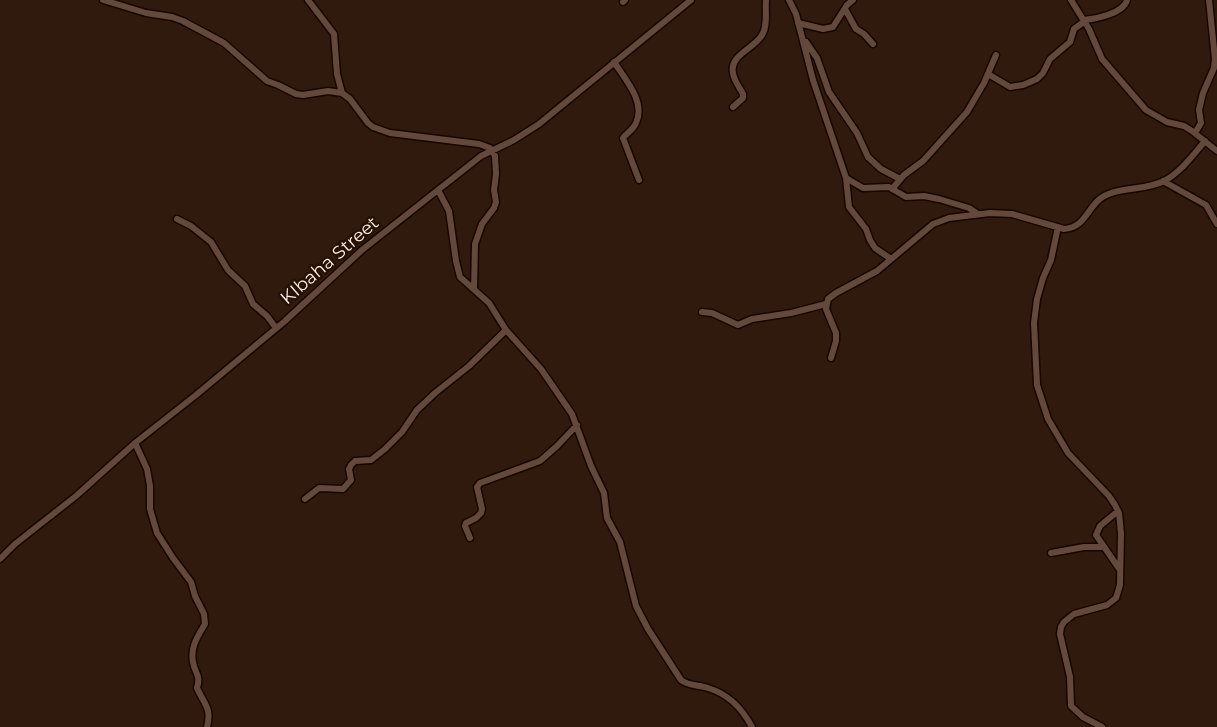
<!DOCTYPE html>
<style>
body{margin:0}
canvas{display:block;background:#301a0e}
</style>
<canvas width="1217" height="727"></canvas>
<script>
const g = document.querySelector('canvas').getContext('2d');
g.lineJoin = 'round';
function trace(path, color, width, dash) {
  g.strokeStyle = color;
  g.lineWidth = width;
  g.lineCap = dash ? 'butt' : 'round';
  g.setLineDash(dash || []);
  g.stroke(path);
}
function label(font, color, halo, rows, align = 'center') {
  g.font = font + ' Montserrat,sans-serif';
  g.lineWidth = 5;
  g.setLineDash([]);
  g.textBaseline = 'middle';
  g.strokeStyle = halo;
  g.fillStyle = color;
  for (const [text, x, y, turn = 0] of rows) {
    g.save();
    g.translate(x, y);
    g.rotate((+turn || 0) * Math.PI / 180);
    g.textAlign = isNaN(turn) ? turn : align;
    if (halo) g.strokeText(text, 0, 0);
    g.fillText(text, 0, 0);
    g.restore();
  }
}
const minor = new Path2D(`
 M103,0L146,13L172,17L183,21L224,43L267,81L278,85L296,94L303,95L328,91L342,93L350,99L368,123L373,127L390,133L479,144L490,148L495,156L496,174L494,190L496,202L494,208L482,224L475,244L474,289
 M308,0L334,34L337,74L342,93
 M789,0L796,14L813,80L846,178L849,207L866,229L870,240L875,248L891,259
 M1071,0L1089,29L1102,59L1146,110L1167,122L1184,126L1192,131L1217,151
 M623,2L625,0
 M845,9L856,29L864,34L873,44
 M1084,20C1096,19 1124,13 1127,0
 M798,23L823,29L833,27L847,5L853,0
 M806,42L817,58L829,92L857,133L868,157L881,169L900,179
 M614,62C625,79 646,102 636,123C633,130 627,133 623,138L639,180
 M988,74L1010,87L1023,85L1037,79L1043,73L1050,59L1070,42L1074,29L1085,21
 M733,107L743,98V94C740,88 734,81 733,73C729,55 755,48 762,35C768,26 765,10 766,0
 M1195,133L1201,123L1199,110L1203,93L1214,68L1215,59L1209,0
 M846,178L863,188L889,187L906,197L924,196L939,199L969,208L978,214
 M1163,181L1206,205L1217,224
 M892,189L904,175L923,161L967,112L984,83L996,55
 M438,190L449,211L456,261L460,277L489,303L506,330L541,369L572,414L591,466L604,493L607,518L620,542L636,606L648,629L681,680C688,686 699,685 708,688C728,694 742,708 752,727
 M177,219L191,226L211,242L228,270L245,286L253,304L267,316L276,328
 M1058,227L1051,260L1043,278L1037,299L1034,323L1037,385L1048,419L1068,453L1109,496L1115,505L1119,513L1121,533L1120,585L1116,598L1107,605L1074,614L1064,622L1061,627L1060,634L1070,677L1071,706L1083,717L1102,727
 M702,312L712,313L738,325L752,319L791,313L826,304
 M831,358L836,341V333L826,309L828,299L836,293L877,271L933,224L949,218L990,213L1012,214L1064,229C1085,228 1087,208 1101,198C1119,186 1145,191 1164,181C1181,172 1193,155 1205,141
 M135,443L147,469L150,486V509L157,533L173,558L191,582L195,596L204,614L205,624C198,636 190,647 193,662C195,674 201,675 197,688C204,704 212,708 207,727
 M305,499L319,488L343,489L351,480L349,469L351,465L355,461L371,460L385,449L402,432L417,410L435,393L469,366L506,330
 M1118,511L1100,526L1096,535L1120,570
 M470,538L465,526L466,523L476,518L481,513L482,509L477,487L480,483L540,461L557,446L577,425
 M1051,553L1084,547H1103
 M0,559L15,544L76,496L135,443L196,395L285,321L362,250L481,156L514,140L539,124L691,0`);
const streetNames = [
 ["KIbaha Street",330,261,-41]
];
trace(minor, '#170500', 9);
trace(minor, '#63493c', 6);
label('18px', '#fbebe3', '#261106', streetNames);
</script>
